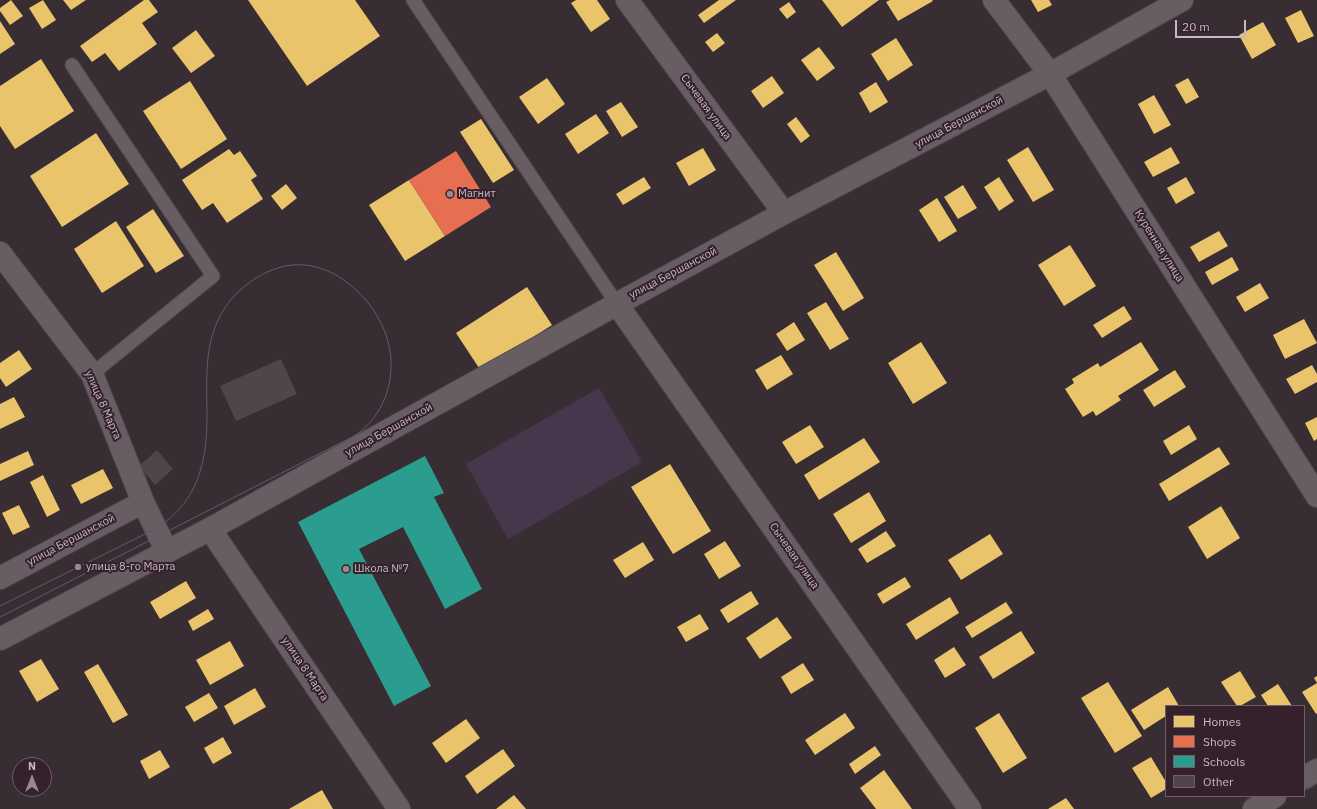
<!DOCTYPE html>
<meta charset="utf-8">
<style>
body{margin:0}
#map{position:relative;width:1317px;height:809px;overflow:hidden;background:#392d34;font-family:"IBM Plex Sans",sans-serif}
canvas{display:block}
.legend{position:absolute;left:1165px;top:705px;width:140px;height:92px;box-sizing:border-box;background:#34212c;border:1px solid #705d68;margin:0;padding:5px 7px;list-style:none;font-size:12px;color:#c9b8c2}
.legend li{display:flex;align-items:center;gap:8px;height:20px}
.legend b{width:20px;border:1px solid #705d68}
.north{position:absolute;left:12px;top:757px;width:40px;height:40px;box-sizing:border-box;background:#34212c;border:1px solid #705d68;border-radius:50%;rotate:0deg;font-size:11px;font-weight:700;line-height:16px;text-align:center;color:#c9b8c2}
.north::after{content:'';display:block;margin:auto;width:14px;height:18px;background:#978790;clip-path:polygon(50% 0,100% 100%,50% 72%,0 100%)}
.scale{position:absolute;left:1175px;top:20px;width:71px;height:18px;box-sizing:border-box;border:2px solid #c9b8c2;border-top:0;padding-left:5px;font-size:12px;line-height:14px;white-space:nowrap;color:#c9b8c2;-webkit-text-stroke:3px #34212c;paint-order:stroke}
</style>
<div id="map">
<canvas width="1317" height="809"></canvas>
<ul class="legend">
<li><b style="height:11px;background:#e9c46a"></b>Homes</li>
<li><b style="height:11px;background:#e76f51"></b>Shops</li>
<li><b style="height:11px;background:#2a9d8f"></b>Schools</li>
<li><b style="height:11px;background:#4f454a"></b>Other</li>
</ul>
<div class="north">N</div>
<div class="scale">20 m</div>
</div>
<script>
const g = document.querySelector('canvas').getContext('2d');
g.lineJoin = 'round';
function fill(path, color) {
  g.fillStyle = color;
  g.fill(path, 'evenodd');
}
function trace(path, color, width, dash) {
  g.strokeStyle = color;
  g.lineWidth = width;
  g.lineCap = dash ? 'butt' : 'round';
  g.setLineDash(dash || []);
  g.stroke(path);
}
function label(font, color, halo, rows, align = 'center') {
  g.font = font + ' "IBM Plex Sans",sans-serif';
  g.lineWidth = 4;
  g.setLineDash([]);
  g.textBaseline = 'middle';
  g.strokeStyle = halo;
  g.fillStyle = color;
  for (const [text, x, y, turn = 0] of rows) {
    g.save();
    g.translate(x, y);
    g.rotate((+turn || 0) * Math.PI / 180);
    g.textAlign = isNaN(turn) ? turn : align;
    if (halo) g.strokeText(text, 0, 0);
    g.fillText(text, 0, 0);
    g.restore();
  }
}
const green = new Path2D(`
 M599,388L642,462L508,539L466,464Z`);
const homes = new Path2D(`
 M11,0L23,16L10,25L0,11V8Z
 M43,0L56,20L42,29L29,8Z
 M63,0H86L71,10Z
 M144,0H149L158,12L142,23L157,44L119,71L105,53L92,62L80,46Z
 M248,0H355L380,36L307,86Z
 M576,0H597L610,19L591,32L571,3Z
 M719,0H736L704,23L698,15Z
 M822,0H879L842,27Z
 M890,0H932L933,1L898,21L886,2Z
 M1031,0H1049L1052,5L1038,12Z
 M789,2L796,12L787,19L779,9Z
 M1301,10L1314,36L1298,43L1285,18Z
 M0,21L15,44L0,54Z
 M1263,22L1276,45L1252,59L1239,35Z
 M196,30L215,56L191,73L172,48Z
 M717,33L725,43L713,52L705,42Z
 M896,38L913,65L888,81L871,54Z
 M819,47L835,68L817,81L801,60Z
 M41,59L74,111L15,149L0,126V86Z
 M772,76L784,93L763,108L751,91Z
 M547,78L565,104L538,124L519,97Z
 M1188,78L1199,97L1186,104L1175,85Z
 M190,81L227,139L181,169L143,111Z
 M876,82L888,102L870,113L859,93Z
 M1154,95L1171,125L1154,134L1138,104Z
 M621,102L638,127L622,137L606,111Z
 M596,114L609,133L578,154L565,134Z
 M796,117L810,136L801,143L787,124Z
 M481,119L514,170L493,183L460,132Z
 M96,133L129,184L62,227L30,176Z
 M1028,147L1054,190L1033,202L1007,160Z
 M1171,147L1180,163L1153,177L1144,162Z
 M703,148L716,170L689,186L676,163Z
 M229,149L234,155L240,151L257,176L251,180L263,199L227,223L213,203L202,210L182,180Z
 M644,177L651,188L623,205L616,194Z
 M999,177L1014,201L999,211L984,187Z
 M1186,177L1195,193L1176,204L1167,188Z
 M409,180L445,236L405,261L369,205Z
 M286,184L297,198L282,210L271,196Z
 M963,185L977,208L958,219L944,197Z
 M937,198L957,231L939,242L919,210Z
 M153,209L184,256L156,273L126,227Z
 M116,221L144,266L102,293L74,249Z
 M1219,231L1228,246L1199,262L1190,247Z
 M1070,245L1096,286L1064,306L1038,265Z
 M836,252L864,298L843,311L814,265Z
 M1232,257L1239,270L1212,285L1205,272Z
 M1260,283L1269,298L1245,312L1236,297Z
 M527,287L552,325L481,371L456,333Z
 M826,302L849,339L830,350L807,313Z
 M1124,306L1132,319L1102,338L1093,325Z
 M1304,319L1317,343L1285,359L1273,335Z
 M794,322L805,340L787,351L776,334Z
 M921,342L947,383L913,404L888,363Z
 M1141,342L1159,370L1118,396L1121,400L1096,416L1093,411L1083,417L1065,389L1074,383L1072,379L1098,363L1100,367Z
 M19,350L32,369L6,387L0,378V363Z
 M781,355L793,374L767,390L755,370Z
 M1312,365L1317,374V382L1295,394L1286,379Z
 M1175,370L1186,387L1154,407L1143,390Z
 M14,397L25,417L0,429V404Z
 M1317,417V439L1314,441L1305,423Z
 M810,425L824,447L796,464L782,442Z
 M1189,425L1197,439L1171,455L1163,441Z
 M864,438L880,462L819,500L804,475Z
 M1219,447L1230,464L1169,501L1159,484Z
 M28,451L34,465L0,481V464Z
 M670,464L711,531L673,554L631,487Z
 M103,469L113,488L81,504L71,485Z
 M43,475L60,510L47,517L30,482Z
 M869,492L886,521L851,543L833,514Z
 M19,505L30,527L13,535L2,513Z
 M1221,506L1240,538L1207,559L1188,527Z
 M886,531L896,546L867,563L858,549Z
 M990,534L1003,554L961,580L948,560Z
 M725,541L741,566L719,579L704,554Z
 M643,542L654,560L625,578L613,560Z
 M905,577L911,587L883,604L877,594Z
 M186,581L196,598L160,619L150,602Z
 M751,591L759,604L728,623L720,610Z
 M950,597L959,613L916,640L906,624Z
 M1006,602L1013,613L972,638L965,627Z
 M208,609L214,619L193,631L188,621Z
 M700,614L709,629L686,642L677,627Z
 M777,617L792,638L760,659L746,638Z
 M1021,631L1035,653L993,679L979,657Z
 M230,641L244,666L210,685L196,660Z
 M954,647L966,665L945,678L934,660Z
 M41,659L59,689L37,702L19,671Z
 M803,663L814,680L791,694L781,677Z
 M98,664L128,715L113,723L84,672Z
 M1240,671L1256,697L1240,706H1237L1221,682Z
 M1317,676V713L1316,714L1302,692L1317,683L1314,678Z
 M1108,682L1142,736L1115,753L1081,698Z
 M1278,684L1292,706H1268L1261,695Z
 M1168,687L1179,706H1166V716L1144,730L1131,710Z
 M255,688L266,707L234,725L224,706Z
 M209,693L218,708L194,722L185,707Z
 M845,713L855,728L815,755L805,740Z
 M999,713L1027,758L1003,773L975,728Z
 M466,719L480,738L446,763L432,743Z
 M223,737L232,753L213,764L204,748Z
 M875,746L881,755L855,774L849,764Z
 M503,749L515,766L477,794L465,776Z
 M160,750L170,767L149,779L140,761Z
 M1151,757L1166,782V789L1151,798L1132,768Z
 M884,770L912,809H876L860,788Z
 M322,790L333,809H289Z
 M514,795L526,809H496Z
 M1066,798L1074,809H1048Z`);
const shops = new Path2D(`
 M456,151L491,207L445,236L409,180Z`);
const schools = new Path2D(`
 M425,456L444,493L434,497L482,589L445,609L403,527L359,549L431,686L394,706L298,522Z`);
const building = new Path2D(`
 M281,359L297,394L236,421L220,386Z
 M157,450L173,469L155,485L139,466Z`);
const service = new Path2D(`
 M413,0L617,304
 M72,65L213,276L92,374`);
const minor = new Path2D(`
 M627,0L784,213
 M994,0L1050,74L1317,496
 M0,253L92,374L143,502L167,552
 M617,304L970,809
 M210,529L399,809
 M0,578L143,502
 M0,639L210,529L617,304L784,213L1050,74L1182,0
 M1304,778L1317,770
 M1254,809L1275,796`);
const tram = new Path2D(`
 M0,606L155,529C178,515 194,495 201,468C218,409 188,347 235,295C248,282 263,272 281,267C309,260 334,270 355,289C373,305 386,327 390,351C395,383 383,416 356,435L0,617`);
const markers = [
 [450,194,4,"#978790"],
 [78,567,4,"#978790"],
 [346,569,4,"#978790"]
];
const streetNames = [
 ["Сычевая улица",706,107,54],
 ["улица Бершанской",959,122,-28],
 ["Куренная улица",1159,246,58],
 ["улица Бершанской",673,273,-28],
 ["улица 8 Марта",103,405,66],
 ["улица Бершанской",389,430,-29],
 ["улица Бершанской",71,540,-28],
 ["Сычевая улица",794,556,55],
 ["улица 8 Марта",305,669,56]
];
const poiNames = [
 ["Магнит",458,194],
 ["улица 8-го Марта",86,567],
 ["Школа №7",354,569]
];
fill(green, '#47374d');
fill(homes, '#e9c46a');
fill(shops, '#e76f51');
fill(schools, '#2a9d8f');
fill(building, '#4f454a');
trace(service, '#52494e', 15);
trace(minor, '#52494e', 24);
trace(service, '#675d63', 13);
trace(minor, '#675d63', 22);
trace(tram, '#665c63', 1);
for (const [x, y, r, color] of markers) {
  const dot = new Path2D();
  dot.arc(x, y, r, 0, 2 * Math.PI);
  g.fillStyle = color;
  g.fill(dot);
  trace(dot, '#34212c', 1.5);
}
label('11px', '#c9b8c2', '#34212c', streetNames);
label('11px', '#c9b8c2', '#34212c', poiNames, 'left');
</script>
